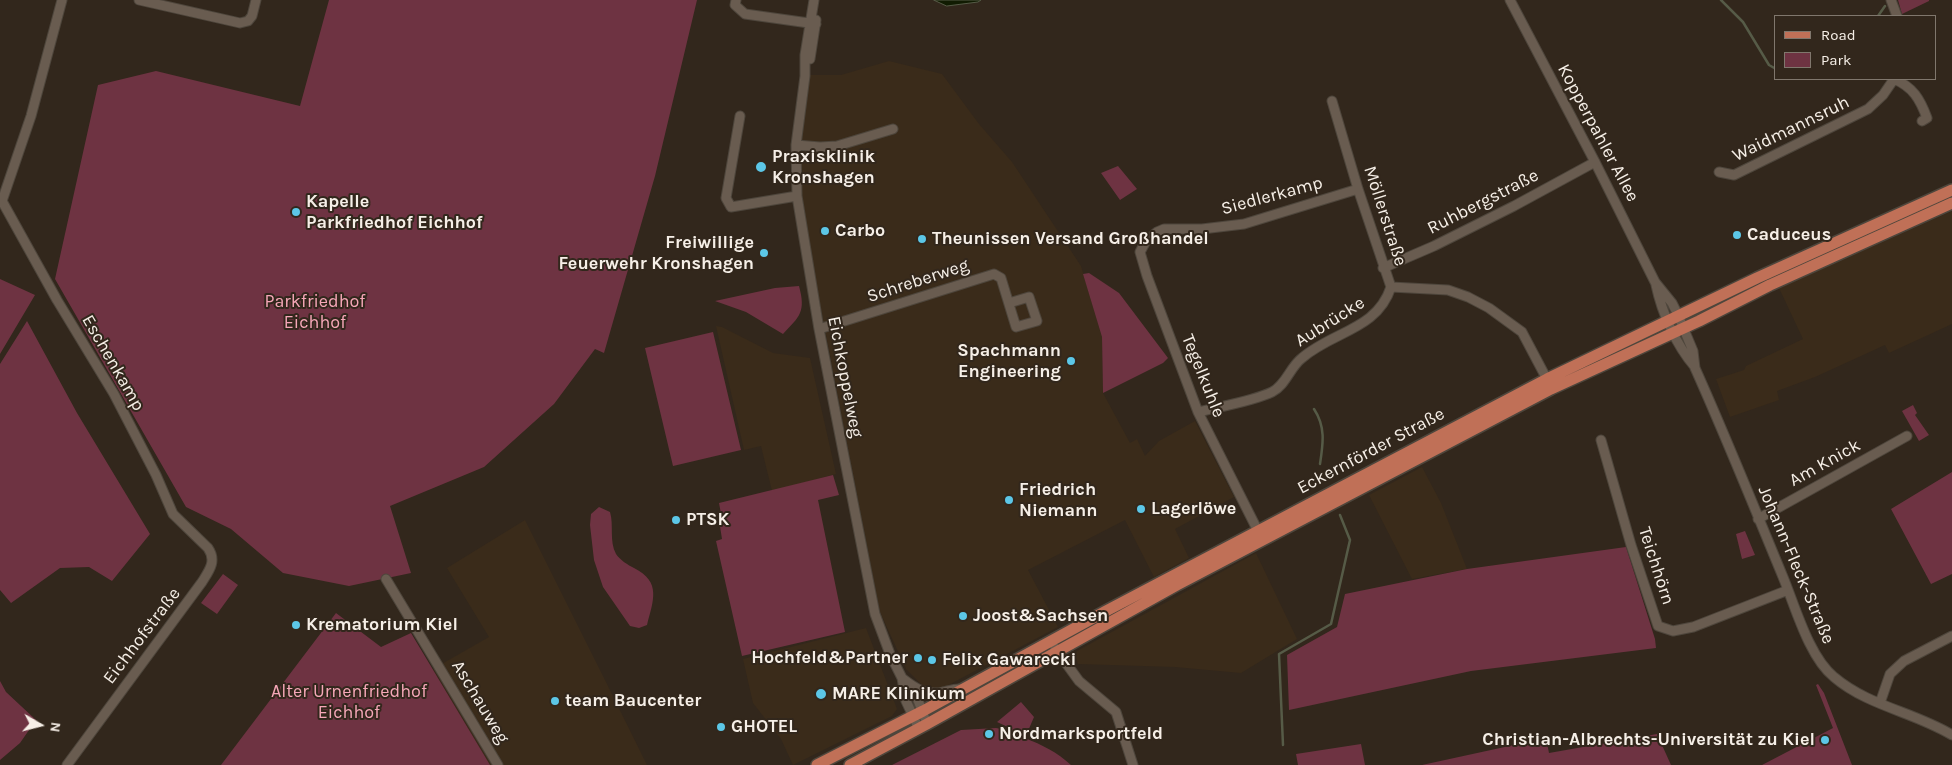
<!DOCTYPE html>
<meta charset="utf-8">
<style>
body{margin:0}
#map{position:relative;width:1952px;height:765px;overflow:hidden;background:#32271c;font-family:Karla,sans-serif}
canvas{display:block}
.legend{position:absolute;left:1774px;top:15px;width:162px;height:65px;box-sizing:border-box;background:#32271c;border:1px solid #80776d;margin:0;padding:6px 9px;list-style:none;font-size:15px;color:#f6efe7}
.legend li{display:flex;align-items:center;gap:10px;height:25px}
.legend b{width:25px;border:1px solid #80776d}
.north{position:absolute;left:15px;top:700px;width:50px;height:50px;-webkit-text-stroke:4px #32271c;paint-order:stroke;rotate:98deg;font-size:14px;font-weight:700;line-height:20px;text-align:center;color:#f6efe7}
.north::after{content:'';display:block;margin:auto;width:18px;height:22px;background:#f6efe7;clip-path:polygon(50% 0,100% 100%,50% 72%,0 100%)}
</style>
<div id="map">
<canvas width="1952" height="765"></canvas>
<ul class="legend">
<li><b style="height:6px;background:#c07057"></b>Road</li>
<li><b style="height:14px;background:#6e3342"></b>Park</li>
</ul>
<div class="north">N</div>
</div>
<script>
const g = document.querySelector('canvas').getContext('2d');
g.lineJoin = 'round';
function fill(path, color) {
  g.fillStyle = color;
  g.fill(path, 'evenodd');
}
function trace(path, color, width, dash) {
  g.strokeStyle = color;
  g.lineWidth = width;
  g.lineCap = dash ? 'butt' : 'round';
  g.setLineDash(dash || []);
  g.stroke(path);
}
function label(font, color, halo, rows, align = 'center') {
  g.font = font + ' Karla,sans-serif';
  g.lineWidth = 4;
  g.setLineDash([]);
  g.textBaseline = 'middle';
  g.strokeStyle = halo;
  g.fillStyle = color;
  for (const [text, x, y, turn = 0] of rows) {
    g.save();
    g.translate(x, y);
    g.rotate((+turn || 0) * Math.PI / 180);
    g.textAlign = isNaN(turn) ? turn : align;
    if (halo) g.strokeText(text, 0, 0);
    g.fillText(text, 0, 0);
    g.restore();
  }
}
const built = new Path2D(`
 M889,61L942,74L979,124L1012,162L1081,266L1102,337L1103,393L1130,443L1137,439L1145,456L1159,441L1195,421L1234,497L1175,529L1189,558L1154,577L1125,520L1028,570L1058,627L939,690L923,686L906,669L880,612L812,263L802,194L800,144L809,75H841Z
 M1952,211V324L1889,353L1885,345L1815,377L1777,391L1779,400L1730,417L1716,379L1744,370L1746,366L1803,339L1779,288Z
 M716,326L722,327L773,353L810,358L836,474L772,491L761,446L744,450Z
 M1422,467L1441,503L1467,569L1412,579L1369,495Z
 M525,520L603,676L647,765H490L433,669L489,637L447,568Z
 M1256,553L1297,639L1241,673L1175,667L1078,664L1075,655L1077,651Z
 M866,628L897,709L892,716L793,765L781,739L753,703L743,659Z`);
const green = new Path2D(`
 M329,0H697L655,176L604,353L595,349L554,404L484,467L390,506L411,573L349,586L283,573L231,529L186,507L55,279L98,85L156,71L300,106Z
 M1898,0H1929V1L1902,14Z
 M1118,166L1137,189L1120,200L1101,173Z
 M1089,273L1119,293L1168,358L1163,363L1103,393L1102,337L1083,274Z
 M0,279L35,295L0,354Z
 M799,286C806,312 800,316 783,334L746,312L715,301L775,288Z
 M27,321L77,413L150,534L112,581L89,567L60,568L11,603L0,590V364Z
 M713,332L741,450L673,466L645,348Z
 M1913,405L1917,413L1915,415L1929,435L1919,441L1902,411Z
 M1952,472V574L1931,584L1891,509Z
 M833,475L839,495L818,500L845,632L742,656L716,541L722,539L719,520L722,519L719,503Z
 M599,507L610,512C614,525 609,541 616,554C620,560 628,565 634,568C662,582 653,601 647,625L639,628L630,626L603,587L594,560L590,525L591,514Z
 M1745,531L1755,555L1742,559L1736,534Z
 M1626,547L1655,639L1656,648L1471,671L1289,710L1287,655L1337,627L1345,594L1467,569Z
 M223,574L238,585L217,614L201,603Z
 M336,613L381,647L411,633L490,765H221Z
 M0,681L6,692L36,720L20,743L0,760Z
 M1818,684L1824,693L1852,765H1762L1833,728L1816,685Z
 M1021,702L1034,717L1025,738C1042,745 1057,752 1071,765H892L961,730L996,728L1012,731V729L997,722Z
 M1657,734L1671,765H1422L1546,738L1549,753Z
 M1361,744L1365,765H1298L1296,754Z`);
const water = new Path2D(`
 M934,0H981L978,2L947,6Z`);
const stream = new Path2D(`
 M1721,0L1743,22L1769,65L1776,69
 M1878,16L1885,6
 M1314,409C1326,427 1323,444 1320,464
 M1283,745L1279,654L1331,624L1350,540L1340,515`);
const minor = new Path2D(`
 M62,0L31,116L2,201L57,300L114,394L156,475L173,514L208,548C217,561 209,571 202,582L67,765
 M139,0L240,23L248,21L252,16L256,0
 M736,0L735,5L745,14L816,24
 M814,0L805,55V76L796,145L797,196L819,329L875,614L890,654L902,678L906,701L919,729
 M1510,0L1595,162L1655,282L1672,303L1678,315L1693,351L1695,368C1726,437 1754,507 1783,577C1795,606 1809,657 1834,677C1868,706 1914,712 1952,735
 M1891,0L1897,16
 M810,59L816,20
 M1894,79C1913,87 1920,99 1927,118L1922,121
 M1332,101L1358,189L1391,287L1448,290L1468,297L1489,308L1522,332L1550,385
 M740,116L726,198L731,207L797,196
 M796,145L820,147L837,146L893,129
 M1719,172L1734,175L1868,109L1883,95L1894,79
 M1383,268L1434,246L1514,206L1595,162
 M1656,285C1662,313 1676,345 1695,367
 M819,329L994,274L1001,278L1016,327L1037,321L1029,297L1009,303
 M1198,412C1218,407 1254,401 1272,392C1286,385 1290,367 1302,358C1333,331 1377,330 1391,287
 M1601,440L1631,545L1658,626L1673,631L1693,627L1788,590
 M1758,519L1907,436
 M1260,535L1198,412L1147,276L1140,252L1146,241L1157,232L1164,229H1202L1244,224L1358,189
 M386,579L498,765
 M1055,648L1079,681L1116,712L1133,765
 M902,678C915,688 926,696 943,692C948,691 953,689 959,689
 M913,687L927,724
 M1880,703L1890,674L1904,661L1952,636`);
const major = new Path2D(`
 M817,765L923,711L1106,611L1547,379L1757,278L1952,190
 M850,765L927,724L1177,585L1551,389L1699,321L1770,285L1952,203`);
const markers = [
 [761,167,6,"#5cc7e7"],
 [296,212,5,"#5cc7e7"],
 [825,231,5,"#5cc7e7"],
 [1737,235,5,"#5cc7e7"],
 [922,239,5,"#5cc7e7"],
 [764,253,5,"#5cc7e7"],
 [1071,361,5,"#5cc7e7"],
 [1009,500,5,"#5cc7e7"],
 [1141,509,5,"#5cc7e7"],
 [676,520,5,"#5cc7e7"],
 [963,616,5,"#5cc7e7"],
 [296,625,5,"#5cc7e7"],
 [918,658,5,"#5cc7e7"],
 [932,660,5,"#5cc7e7"],
 [821,694,6,"#5cc7e7"],
 [555,701,5,"#5cc7e7"],
 [721,727,5,"#5cc7e7"],
 [989,734,5,"#5cc7e7"],
 [1825,740,5,"#5cc7e7"]
];
const streetNames = [
 ["Waidmannsruh",1791,129,-26],
 ["Kopperpahler Allee",1598,133,62],
 ["Siedlerkamp",1272,196,-15],
 ["Ruhbergstraße",1483,202,-27],
 ["Möllerstraße",1385,216,72],
 ["Schreberweg",918,281,-18],
 ["Aubrücke",1330,322,-32],
 ["Eschenkamp",113,363,60],
 ["Tegelkuhle",1203,376,68],
 ["Eichkoppelweg",845,377,79],
 ["Eckernförder Straße",1371,451,-28],
 ["Am Knick",1825,463,-29],
 ["Johann-Fleck-Straße",1796,565,67],
 ["Teichhörn",1656,566,72],
 ["Eichhofstraße",142,636,-53],
 ["Aschauweg",480,702,59]
];
const poiNames = [
 ["Praxisklinik",772,157],
 ["Kronshagen",772,178],
 ["Kapelle",306,202],
 ["Parkfriedhof Eichhof",306,223],
 ["Carbo",835,231],
 ["Caduceus",1747,235],
 ["Theunissen Versand Großhandel",932,239],
 ["Freiwillige",754,243,"right"],
 ["Feuerwehr Kronshagen",754,264,"right"],
 ["Spachmann",1061,351,"right"],
 ["Engineering",1061,372,"right"],
 ["Friedrich",1019,490],
 ["Niemann",1019,511],
 ["Lagerlöwe",1151,509],
 ["PTSK",686,520],
 ["Joost&Sachsen",973,616],
 ["Krematorium Kiel",306,625],
 ["Hochfeld&Partner",908,658,"right"],
 ["Felix Gawarecki",942,660],
 ["MARE Klinikum",832,694],
 ["team Baucenter",565,701],
 ["GHOTEL",731,727],
 ["Nordmarksportfeld",999,734],
 ["Christian-Albrechts-Universität zu Kiel",1815,740,"right"]
];
const parkNames = [
 ["Parkfriedhof",315,302],
 ["Eichhof",315,323],
 ["Alter Urnenfriedhof",349,692],
 ["Eichhof",349,713]
];
fill(built, '#3a2b1a');
fill(green, '#6e3342');
fill(water, '#111c02');
trace(water, '#565b47', 1);
trace(stream, '#565b47', 2.5);
trace(minor, '#4e463c', 11);
trace(major, '#4e463c', 14);
trace(minor, '#695c50', 9);
trace(major, '#c07057', 11);
for (const [x, y, r, color] of markers) {
  const dot = new Path2D();
  dot.arc(x, y, r, 0, 2 * Math.PI);
  g.fillStyle = color;
  g.fill(dot);
  trace(dot, '#32271c', 2);
}
label('18px', '#f6efe7', '#32271c', streetNames);
label('bold 18px', '#f6efe7', '#32271c', poiNames, 'left');
label('18px', '#f6a7b8', '#32271c', parkNames);
</script>
